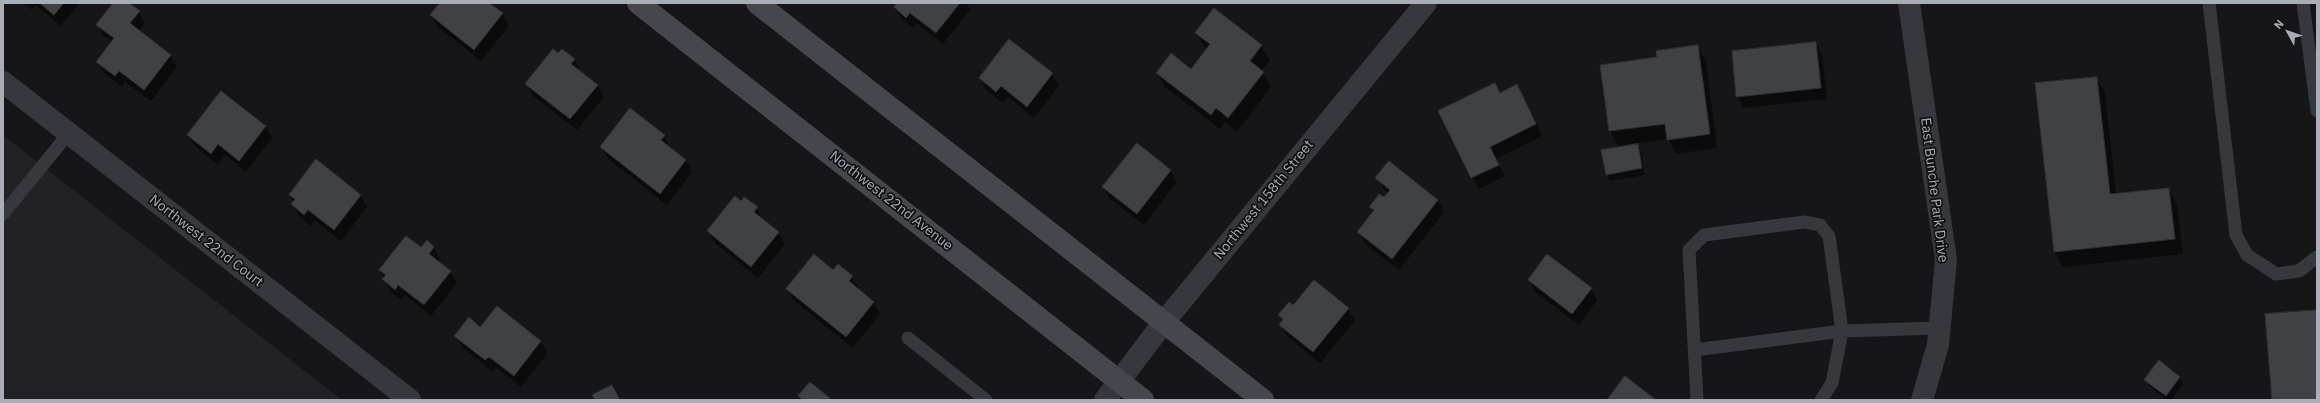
<!DOCTYPE html>
<style>
body{margin:0}
#map{position:relative;width:2320px;height:403px;overflow:hidden;background:#161618;font-family:"IBM Plex Sans",sans-serif}
canvas{display:block}
.frame{position:absolute;inset:0;border:4px solid #a8adb8;pointer-events:none}
.north{position:absolute;left:2268px;top:12px;width:40px;height:40px;-webkit-text-stroke:3px #111113;paint-order:stroke;rotate:310deg;font-size:11px;font-weight:700;line-height:16px;text-align:center;color:#a8adb8}
.north::after{content:'';display:block;margin:auto;width:14px;height:18px;background:#a8adb8;clip-path:polygon(50% 0,100% 100%,50% 72%,0 100%)}
</style>
<div id="map">
<canvas width="2320" height="403"></canvas>
<div class="frame"></div>
<div class="north">N</div>
</div>
<script>
const g = document.querySelector('canvas').getContext('2d');
g.lineJoin = 'round';
function fill(path, color) {
  g.fillStyle = color;
  g.fill(path, 'evenodd');
}
function trace(path, color, width, dash) {
  g.strokeStyle = color;
  g.lineWidth = width;
  g.lineCap = dash ? 'butt' : 'round';
  g.setLineDash(dash || []);
  g.stroke(path);
}
function label(font, color, halo, rows, align = 'center') {
  g.font = font + ' "IBM Plex Sans",sans-serif';
  g.lineWidth = 3.5;
  g.setLineDash([]);
  g.textBaseline = 'middle';
  g.strokeStyle = halo;
  g.fillStyle = color;
  for (const [text, x, y, turn = 0] of rows) {
    g.save();
    g.translate(x, y);
    g.rotate((+turn || 0) * Math.PI / 180);
    g.textAlign = isNaN(turn) ? turn : align;
    if (halo) g.strokeText(text, 0, 0);
    g.fillText(text, 0, 0);
    g.restore();
  }
}
const built = new Path2D(`
 M3,135L342,400H3Z`);
const shadow = new Path2D(`
 M23,3H80L61,26L35,5L32,10Z
 M114,3H127L139,12L145,24L139,31L170,55L177,67L151,101L125,82L122,87L104,73L97,62L112,42L104,36L98,25Z
 M441,3H487L502,14L509,26L481,61L438,27L431,16Z
 M896,3H966L970,10L943,44L917,24L913,28L902,19L895,7Z
 M1214,9L1261,46L1270,61L1261,71L1271,87L1237,132L1225,122L1220,129L1165,87L1157,73L1191,70L1207,50L1196,33Z
 M1816,43L1822,55L1827,99L1744,108L1737,96Z
 M1697,46L1706,61L1717,148L1676,154L1668,139L1618,146L1610,131L1658,58Z
 M562,50L575,60L581,72L597,85L604,97L577,130L533,96L526,84Z
 M1052,74L1059,85L1034,118L1008,97L1003,103L986,90L980,78Z
 M2096,78L2105,92L2116,195L2168,189L2177,204L2183,254L2063,267L2054,252L2036,84Z
 M1500,94L1523,97L1542,136L1496,159L1505,176L1479,189L1472,177Z
 M266,126L272,138L246,172L225,155L218,165L195,146L188,135Z
 M664,136L670,148L686,160L692,172L667,205L608,159L601,147Z
 M1137,144L1171,171L1177,182L1144,225L1110,199L1103,187Z
 M1637,145L1641,151L1645,175L1610,181L1607,174Z
 M1376,178L1438,200L1444,212L1399,270L1365,244L1358,232L1373,212L1370,207L1384,199L1388,194Z
 M290,195H360L367,207L341,241L315,221L311,226L299,216Z
 M741,203L757,208L763,220L778,233L785,244L758,278L715,243L708,231Z
 M434,247L440,259L438,262L450,271L457,283L431,316L405,295L401,300L390,291L380,270L421,248Z
 M834,271L852,277L859,288L858,290L874,303L880,314L853,348L794,301L787,289Z
 M1529,280L1591,289L1597,300L1579,325L1535,292Z
 M497,307L541,342L547,354L521,387L496,367L492,371L462,347L456,336L481,328Z
 M1293,307L1348,309L1355,321L1320,363L1287,336L1280,325L1283,321L1279,315Z
 M2179,377L2183,384L2171,400H2167L2149,386L2146,380Z`);
const building = new Path2D(`
 M40,3H64L54,15Z
 M113,3H129L140,11L130,23L171,55L144,90L119,71L115,76L96,62L114,38L96,25Z
 M440,3H489L503,13L474,50L430,15Z
 M897,3H960L936,33L910,13L906,18L894,7Z
 M1214,8L1262,45L1250,61L1264,72L1228,118L1216,108L1211,115L1156,73L1171,53L1191,69L1210,44L1195,33Z
 M1009,39L1053,73L1027,107L1001,86L996,92L979,78Z
 M1816,42L1821,88L1736,97L1732,51Z
 M1698,45L1710,134L1667,140L1665,124L1609,131L1600,65L1657,57L1656,51Z
 M553,49L558,53L562,49L575,59L571,64L598,85L570,119L525,84Z
 M2097,77L2110,194L2169,188L2175,239L2054,252L2035,83Z
 M1495,83L1500,93L1517,84L1536,124L1490,147L1499,165L1471,178L1438,111Z
 M221,91L266,126L239,161L218,144L211,154L187,135Z
 M630,108L665,135L661,140L686,160L660,194L600,147Z
 M1137,143L1171,170L1137,214L1102,187Z
 M1638,144L1642,168L1606,175L1601,150Z
 M316,159L361,195L334,230L308,210L304,215L291,204L295,199L289,195Z
 M1389,161L1438,200L1392,259L1357,232L1374,210L1369,207L1379,194L1384,197L1390,190L1375,178Z
 M735,196L741,201L744,197L758,207L754,212L779,232L751,267L707,231Z
 M406,236L421,247L427,240L434,247L429,254L451,271L424,305L398,285L395,290L382,279L386,275L379,270Z
 M814,254L833,270L838,264L853,276L849,281L874,302L846,337L786,289Z
 M1547,254L1592,288L1572,314L1528,280Z
 M1314,280L1349,308L1313,352L1279,325L1283,319L1278,315L1289,302L1293,305Z
 M497,306L541,341L514,376L489,357L485,360L454,336L469,317L480,327Z
 M2317,310V400H2272L2265,314Z
 M2159,360L2180,377L2166,396L2144,380Z
 M1625,376L1656,400H1607Z
 M810,382L830,398L828,400H803L798,396Z
 M612,385L620,400H595L592,395Z`);
const service = new Path2D(`
 M2209,3L2236,235L2247,255L2276,274L2299,271L2317,257
 M2303,3L2317,111
 M3,214L69,133
 M908,338L986,400
 M1695,350L1842,331L1939,328
 M1697,400L1689,250L1704,235L1804,222L1820,225L1829,236L1842,331L1832,383L1821,400`);
const minor = new Path2D(`
 M1909,3L1946,260L1938,345L1922,400
 M3,82L410,400
 M1105,400L1164,322L1426,3`);
const secondary = new Path2D(`
 M638,3L1143,400
 M757,3L1263,400`);
const streetNames = [
 ["East Bunche Park Drive",1934,190,83],
 ["Northwest 158th Street",1264,200,-51],
 ["Northwest 22nd Avenue",891,201,38],
 ["Northwest 22nd Court",206,241,38]
];
fill(built, '#222225');
fill(shadow, '#0007');
fill(building, '#404145');
trace(building, '#303034', 1);
trace(service, '#37383d', 13);
trace(minor, '#37383d', 22);
trace(secondary, '#45474d', 22);
label('14px', '#a8adb8', '#111113', streetNames);
</script>
